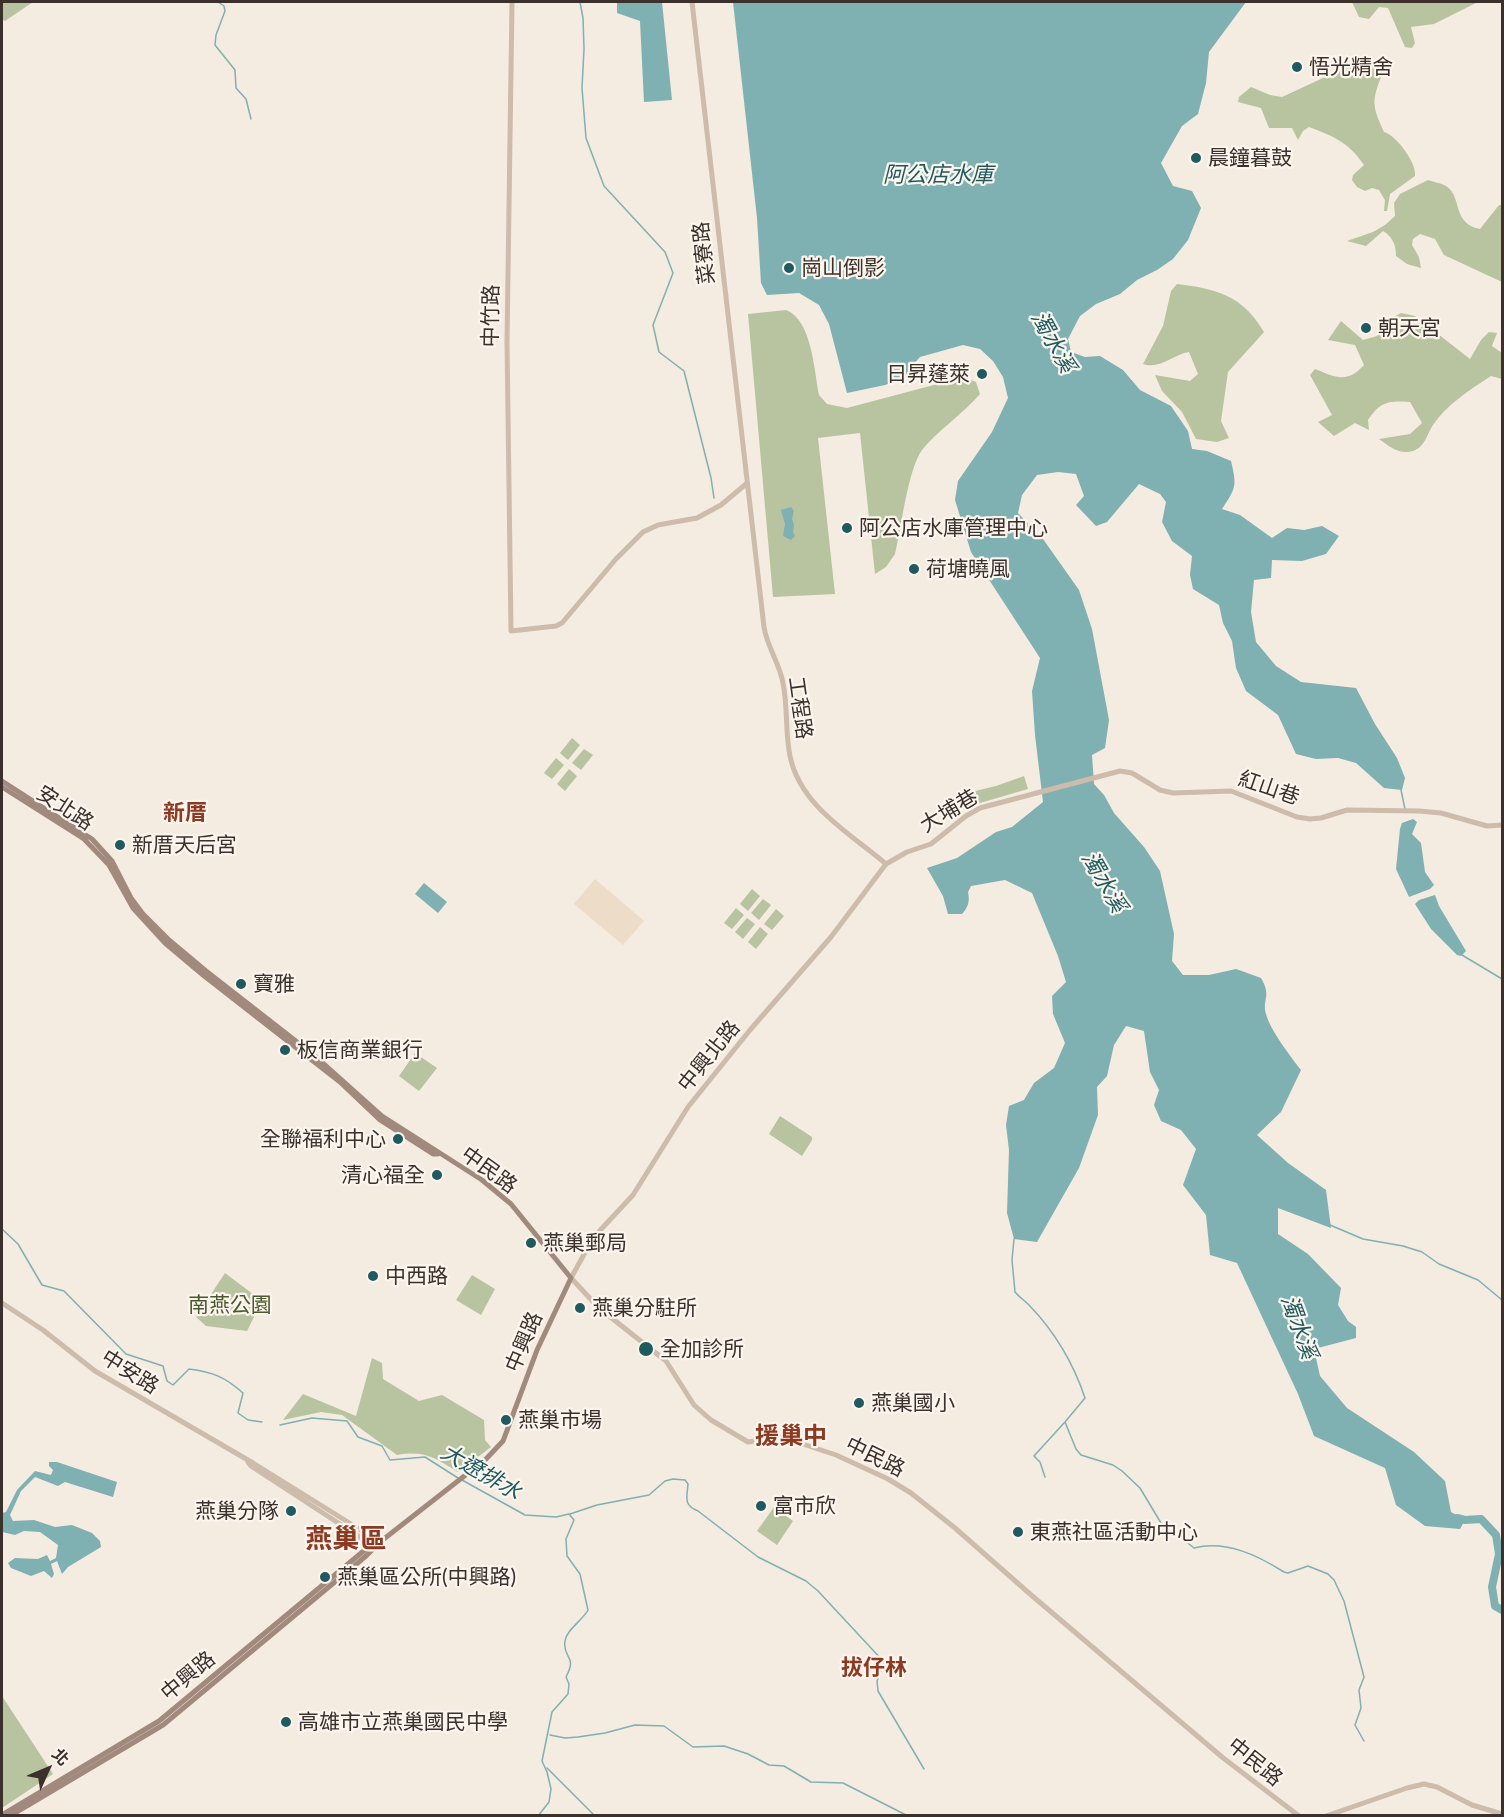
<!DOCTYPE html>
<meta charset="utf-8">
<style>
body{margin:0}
#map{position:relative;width:1504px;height:1817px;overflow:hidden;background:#f4ebe1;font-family:Lato,"Noto Sans TC",sans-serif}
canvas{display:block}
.frame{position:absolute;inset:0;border:3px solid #3b302b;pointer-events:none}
.north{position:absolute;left:18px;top:1739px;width:60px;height:60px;-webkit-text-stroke:4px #fbf5ee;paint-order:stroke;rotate:46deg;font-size:16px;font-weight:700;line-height:24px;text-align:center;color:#3b302b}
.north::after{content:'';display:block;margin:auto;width:21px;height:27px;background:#3b302b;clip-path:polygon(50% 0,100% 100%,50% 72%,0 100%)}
</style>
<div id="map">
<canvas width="1504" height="1817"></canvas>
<div class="frame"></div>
<div class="north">北</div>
</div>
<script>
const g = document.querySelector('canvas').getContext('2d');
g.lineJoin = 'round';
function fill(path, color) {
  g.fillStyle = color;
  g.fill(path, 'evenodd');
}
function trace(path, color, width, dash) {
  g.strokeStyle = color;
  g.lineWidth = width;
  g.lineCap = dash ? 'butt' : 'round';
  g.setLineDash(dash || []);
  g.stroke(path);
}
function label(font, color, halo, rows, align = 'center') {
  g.font = font + ' Lato,"Noto Sans TC",sans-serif';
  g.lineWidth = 4.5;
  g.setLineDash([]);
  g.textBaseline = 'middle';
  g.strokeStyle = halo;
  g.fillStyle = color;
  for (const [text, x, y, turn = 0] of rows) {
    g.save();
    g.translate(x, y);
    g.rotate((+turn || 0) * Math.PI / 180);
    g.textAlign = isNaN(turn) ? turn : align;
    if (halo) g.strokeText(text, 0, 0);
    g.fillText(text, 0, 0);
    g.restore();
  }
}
const green = new Path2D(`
 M2,2H33L5,21L2,19Z
 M1352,2H1478L1434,24L1411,27L1415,43L1412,48L1405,47L1388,8L1379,7L1369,19L1359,17Z
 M1364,59L1378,63L1383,72C1372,100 1371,104 1384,132C1396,135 1417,163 1415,176L1390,194L1387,211H1384L1385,200L1379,190L1372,188L1365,191L1357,187L1352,180L1353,175L1364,165C1348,142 1335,137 1309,127L1303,131L1298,140L1292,128H1269L1261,108L1238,102L1239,97L1251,87L1270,95L1282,97Z
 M1428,180C1433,182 1441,183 1446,186C1463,197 1451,223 1480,229L1499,205H1502V282L1444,255L1435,239L1420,234L1413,239L1412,245L1419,257L1421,268L1407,264L1396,256C1396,245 1393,237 1383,231L1366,246L1347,241L1373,232L1385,225L1395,216L1394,203L1400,194Z
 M1177,284C1217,289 1242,295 1264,332L1228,372L1221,421L1229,438L1217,442L1196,439L1182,412L1162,391L1155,375L1190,381L1198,374L1189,352C1174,354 1160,370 1143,364L1163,326L1171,291Z
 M786,310C812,320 814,370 819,395L827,404L847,408L964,377L976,382L980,394C963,414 937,431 922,450C908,469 901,529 895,554L886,567L875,574L860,433L818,438L835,594L773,597L748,314Z
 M1401,313L1415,316L1470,359L1481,340L1489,332L1497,333L1492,346L1502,353V379L1491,376C1470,390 1447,404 1433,425C1427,434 1425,447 1413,451C1399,455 1389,446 1379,439L1410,434L1422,423L1410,402C1388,400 1380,402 1368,420L1369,430L1355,423L1334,436L1318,422L1332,415L1310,375L1315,369C1335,377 1347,384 1364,365L1355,345L1328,340L1341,321L1363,340L1377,336L1390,319Z
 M572,738L580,745L568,760L560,753Z
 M584,749L593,755L581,770L572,763Z
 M556,758L564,765L552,779L544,773Z
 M569,769L577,776L565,791L557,784Z
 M1024,776L1028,789L980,803L966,809L964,795L967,793L996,786Z
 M752,889L760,896L748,911L740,904Z
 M763,899L771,905L759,920L751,913Z
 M736,908L744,915L732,929L724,923Z
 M776,909L784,916L772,930L764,924Z
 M747,918L755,924L743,939L735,932Z
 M760,927L768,934L756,949L748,942Z
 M415,1053L437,1068L419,1091L399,1076Z
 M780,1116L812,1137V1140L802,1156L769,1134Z
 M225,1273L262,1301L247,1331L206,1326L196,1317Z
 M472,1275L495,1289L481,1315L456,1300Z
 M372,1358L382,1363L383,1379L419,1401L442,1395L484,1420L485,1440L491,1447L458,1472C435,1458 425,1450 397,1455L342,1415L321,1412L283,1420L303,1394L356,1416Z
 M774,1507L793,1521L777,1545L757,1531Z
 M2,1696L53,1774L2,1808Z`);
const plaza = new Path2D(`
 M595,879L644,921L623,945L574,904Z`);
const water = new Path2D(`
 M617,2H662L672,100L644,102L640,21L617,13Z
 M733,2H1246L1209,52L1206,83L1198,114L1182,126L1161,163L1173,186L1192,191L1201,208L1188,240L1173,259L1157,270L1137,280L1120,294L1096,304L1080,316L1068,339L1071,352L1085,357L1100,356L1123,370L1140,390L1171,406L1188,431L1192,449L1207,451L1231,461C1237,486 1236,488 1222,509L1240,515L1272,538L1287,528L1304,530L1322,526L1339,536L1326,554L1302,561L1272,560L1271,578L1254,580L1251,612L1256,642L1276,666L1301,682L1356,688L1375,724L1397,758L1405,778L1402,790L1384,788L1356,763L1338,758L1316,759L1296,754L1278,715L1246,691L1236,668L1232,641L1223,623L1219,605L1193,589L1190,575L1192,556L1172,541L1162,522L1166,502L1160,494L1139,484L1107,522L1096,526L1076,505L1084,496L1076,474L1058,472L1037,475L1022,495L1018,513L1043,539L1079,590L1092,629L1109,720L1105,748L1092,755L1094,784L1104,795L1114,813L1144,847L1160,871L1174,934L1172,961L1183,975H1209L1236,969L1261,978C1272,997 1262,998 1266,1014C1270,1030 1291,1057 1301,1070L1281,1112L1257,1135L1288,1163L1326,1190L1331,1228L1278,1208V1234L1308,1254L1341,1288L1338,1305L1348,1321L1356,1327V1338L1314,1349L1320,1376L1347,1408L1414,1452L1445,1481L1451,1512L1465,1520L1460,1529L1425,1526L1396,1505L1385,1468L1314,1436L1298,1394L1237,1263L1210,1255L1206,1215L1183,1185L1196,1149L1181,1130L1161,1121L1154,1105L1159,1090L1150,1072L1144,1031L1126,1026L1114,1045L1107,1076L1097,1087L1098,1115L1079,1168L1037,1242L1014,1239L1007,1213L1009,1150L1006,1125L1009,1106L1024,1100L1034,1083L1054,1068L1065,1043L1053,1014L1052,996L1066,982L1058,956L1032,893L1005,880L971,886L968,892C970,902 968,907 962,914H948L943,896L927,868L957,858L996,832L1012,827L1043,802L1035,735L1032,691L1040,658L971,552L955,500L958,481L992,432L1008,398L1003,377L993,361L980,349L963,345L920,357L911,367L910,376L885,385L847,393L829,324L819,305L799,293L767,295L761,283L757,218Z
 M791,507L794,511L792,519L794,525L793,532L795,536L791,540L783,536L785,524L781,510Z
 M1413,819L1417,822L1412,834L1421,843L1425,872L1434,885L1430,889L1409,897L1396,869L1400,829L1402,823Z
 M424,883L447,902L438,913L415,894Z
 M1435,895L1439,906L1466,951L1461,956L1457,955L1431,929L1415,904L1419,900Z
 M49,1462H57L117,1482L113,1497L65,1482L58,1486L35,1477L21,1491L10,1515L13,1521L34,1520L55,1527L72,1525L92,1533L100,1541L101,1547L68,1567L62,1574L57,1561L51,1564L54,1574L52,1578L44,1571L31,1576L11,1568L8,1563L15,1558L38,1559L47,1555L50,1561L56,1558L58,1545L40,1532L24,1531L15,1535L2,1532V1513L6,1512L17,1490L35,1471L51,1475L53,1470L49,1466Z`);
const stream = new Path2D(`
 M218,2L224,6L225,11L216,35L215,45L235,70L236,88L246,99L251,119
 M580,2L583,18L584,49L582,88L586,138L604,186L665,252L673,273L653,325L659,352L684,371L711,478L714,498
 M1401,790L1405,809
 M1462,955L1502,979
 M1330,1225L1363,1239L1403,1246L1422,1252L1439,1264L1478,1280L1502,1300
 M2,1229L18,1244L42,1285L64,1291L126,1354L163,1366L167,1381L173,1385L189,1369C213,1372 225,1377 243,1393L238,1413L248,1420L262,1422
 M1014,1239L1012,1260L1015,1292C1019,1297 1024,1300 1029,1305C1055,1332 1073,1362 1085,1398L1065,1422L1076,1449L1081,1455L1113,1465L1122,1471L1140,1488L1164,1528L1178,1535L1194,1548C1226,1540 1257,1555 1284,1572L1288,1573L1308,1566L1328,1574L1334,1580L1344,1601L1364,1677L1359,1690L1361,1708L1355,1725L1364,1741
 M280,1425L312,1418L347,1421L358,1437L382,1446L390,1460L425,1457L458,1478
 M1045,1477L1040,1462L1034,1456L1064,1423
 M462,1480L525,1515L556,1517L569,1514L574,1520L566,1539L567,1556L580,1574L588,1610C582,1621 567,1629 565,1641C562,1659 578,1655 566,1677L569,1684L568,1694L552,1712L542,1761L547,1772L551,1789L549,1802L538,1816
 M570,1514L597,1505L649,1495L665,1481L673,1479L685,1480L688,1484C687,1498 683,1505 698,1511L758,1557L806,1581L818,1591L884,1662L877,1681L878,1691L924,1769
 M884,1662L898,1663
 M550,1735L565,1738L578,1737L605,1733L635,1725L664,1726L693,1747L724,1746L748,1754L769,1765L784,1766L811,1782L843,1783L908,1816
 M547,1768L595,1816`);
const river = new Path2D(`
 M1457,1518L1465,1520L1481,1519L1496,1535L1499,1554L1492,1587L1495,1606L1502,1610`);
const tertiary = new Path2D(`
 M512,2L507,342L511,631L556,626L562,623L616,559L643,532L658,525L697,518L721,505L746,484
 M692,2L764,627C767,647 780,664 783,683C788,707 785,732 790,756C800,806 851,834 886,864
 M2,1303L43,1330L95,1371L253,1463L380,1542
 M248,1462L251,1466L375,1547
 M1299,1816L1222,1757L1030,1594L955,1528L911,1493L888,1479L836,1455L782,1437L748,1442L711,1420L694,1405L666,1361L599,1308L571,1278L593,1238L633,1195L688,1107L750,1030L831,937L886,864L907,852L931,844L966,816L980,808L1120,771L1132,773L1160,790L1173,793L1231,791L1297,817L1310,819L1321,818L1347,810L1419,811L1441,813L1487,826L1502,825
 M1326,1816L1407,1788L1424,1784L1437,1787L1472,1805L1502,1814`);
const secondary = new Path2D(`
 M2,781L92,839L112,861L131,898L143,914L169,940L206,971L315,1056L382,1116L482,1180L511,1204L571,1278L537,1350L503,1441L486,1459L380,1542L366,1556L163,1725L10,1816
 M2,787L84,839L109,865L133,908L165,943L203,975L340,1082L380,1120L433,1154H438
 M2,1815L159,1721L372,1544L380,1542`);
const markers = [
 [1297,67,6,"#1f5a5e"],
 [1196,158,6,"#1f5a5e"],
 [789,268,6,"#1f5a5e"],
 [1366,328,6,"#1f5a5e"],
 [982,374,6,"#1f5a5e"],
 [847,528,6,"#1f5a5e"],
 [914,569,6,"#1f5a5e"],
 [120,845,6,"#1f5a5e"],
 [241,984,6,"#1f5a5e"],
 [285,1050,6,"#1f5a5e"],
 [398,1139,6,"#1f5a5e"],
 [437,1175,6,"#1f5a5e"],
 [531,1243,6,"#1f5a5e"],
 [373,1276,6,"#1f5a5e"],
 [580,1308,6,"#1f5a5e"],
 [646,1349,8,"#1f5a5e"],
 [859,1403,6,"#1f5a5e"],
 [506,1420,6,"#1f5a5e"],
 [761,1506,6,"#1f5a5e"],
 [291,1511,6,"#1f5a5e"],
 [1018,1532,6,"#1f5a5e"],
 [325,1577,6,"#1f5a5e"],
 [286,1722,6,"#1f5a5e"]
];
const poiNames = [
 ["悟光精舍",1309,67],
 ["晨鐘暮鼓",1208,158],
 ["崗山倒影",801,268],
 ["朝天宮",1378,328],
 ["日昇蓬萊",970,374,"right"],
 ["阿公店水庫管理中心",859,528],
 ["荷塘曉風",926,569],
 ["新厝天后宮",132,845],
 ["寶雅",253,984],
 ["板信商業銀行",297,1050],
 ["全聯福利中心",386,1139,"right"],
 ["清心福全",425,1175,"right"],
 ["燕巢郵局",543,1243],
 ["中西路",385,1276],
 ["燕巢分駐所",592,1308],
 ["全加診所",660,1349],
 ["燕巢國小",871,1403],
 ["燕巢市場",518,1420],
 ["富市欣",773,1506],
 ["燕巢分隊",279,1511,"right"],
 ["東燕社區活動中心",1030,1532],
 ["燕巢區公所(中興路)",337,1577],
 ["高雄市立燕巢國民中學",298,1722]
];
const streetNames = [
 ["菜寮路",704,253,-96],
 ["中竹路",491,316,-89],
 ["工程路",800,708,82],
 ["紅山巷",1269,788,19],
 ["安北路",65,808,33],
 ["大埔巷",949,811,-31],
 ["中興北路",709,1056,-51],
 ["中民路",489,1170,36],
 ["中興路",524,1342,-67],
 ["中安路",130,1372,32],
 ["中民路",875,1457,26],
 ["中興路",188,1676,-40],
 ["中民路",1255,1762,39]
];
const parkNames = [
 ["南燕公園",230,1305]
];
const waterNames = [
 ["阿公店水庫",938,175],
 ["濁水溪",1053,342,61],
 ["濁水溪",1104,882,60],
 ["濁水溪",1299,1327,70],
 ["大遼排水",481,1472,30]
];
const neighbourhoodNames = [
 ["新厝",185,813],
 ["拔仔林",874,1668]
];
const quarterNames = [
 ["援巢中",791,1436]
];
const districtNames = [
 ["燕巢區",346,1539]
];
fill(green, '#b8c4a0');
fill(plaza, '#ecdcc8');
fill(water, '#7fb0b2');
trace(stream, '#7fb0b2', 1.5);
trace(river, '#7fb0b2', 8);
trace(tertiary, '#cdbbac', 5);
trace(secondary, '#a18a7d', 5);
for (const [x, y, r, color] of markers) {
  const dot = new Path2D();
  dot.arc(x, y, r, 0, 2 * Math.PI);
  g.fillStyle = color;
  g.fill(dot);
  trace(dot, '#fbf5ee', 2);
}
label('21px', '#3b302b', '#fbf5ee', poiNames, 'left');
label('21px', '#3b302b', '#fbf5ee', streetNames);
label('21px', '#4a5a2e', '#fbf5ee', parkNames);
label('italic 22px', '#1f5a5e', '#fbf5ee', waterNames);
label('bold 22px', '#8c3b22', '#fbf5ee', neighbourhoodNames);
label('bold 24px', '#8c3b22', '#fbf5ee', quarterNames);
label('bold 27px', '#8c3b22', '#fbf5ee', districtNames);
</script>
